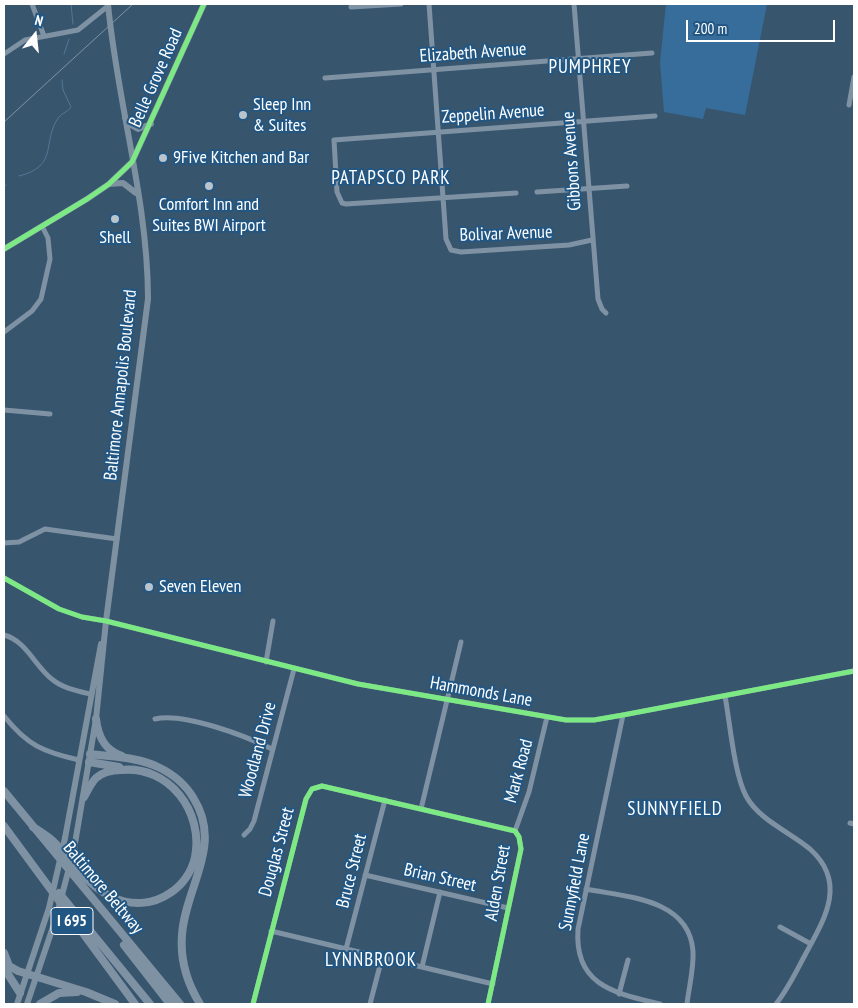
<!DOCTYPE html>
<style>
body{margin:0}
#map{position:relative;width:858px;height:1008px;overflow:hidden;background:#38556e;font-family:"PT Sans Narrow",sans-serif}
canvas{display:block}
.frame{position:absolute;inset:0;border:5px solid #fff;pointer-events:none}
.north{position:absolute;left:10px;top:10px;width:50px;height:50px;-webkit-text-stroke:4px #225784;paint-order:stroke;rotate:16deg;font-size:14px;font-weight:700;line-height:20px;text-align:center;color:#fff}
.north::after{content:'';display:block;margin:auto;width:18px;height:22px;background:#fff;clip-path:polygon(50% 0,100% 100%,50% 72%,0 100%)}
.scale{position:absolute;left:686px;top:20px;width:149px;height:22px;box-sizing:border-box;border:2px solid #fff;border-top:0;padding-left:6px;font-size:15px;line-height:18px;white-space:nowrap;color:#fff;-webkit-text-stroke:4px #225784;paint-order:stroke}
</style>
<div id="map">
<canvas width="858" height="1008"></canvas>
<div class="frame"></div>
<div class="north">N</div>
<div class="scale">200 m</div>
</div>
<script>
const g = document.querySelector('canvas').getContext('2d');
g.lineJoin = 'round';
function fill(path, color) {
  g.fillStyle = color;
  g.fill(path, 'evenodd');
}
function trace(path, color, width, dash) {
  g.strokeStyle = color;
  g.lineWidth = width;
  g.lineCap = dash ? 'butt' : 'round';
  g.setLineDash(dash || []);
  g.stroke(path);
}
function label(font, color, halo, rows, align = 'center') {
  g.font = font + ' "PT Sans Narrow",sans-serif';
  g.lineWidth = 4;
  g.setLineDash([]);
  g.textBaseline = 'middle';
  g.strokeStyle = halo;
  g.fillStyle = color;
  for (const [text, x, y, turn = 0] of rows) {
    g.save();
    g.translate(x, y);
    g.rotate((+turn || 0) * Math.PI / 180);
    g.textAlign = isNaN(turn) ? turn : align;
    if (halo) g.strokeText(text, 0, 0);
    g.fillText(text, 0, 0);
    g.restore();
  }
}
const green = new Path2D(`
 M666,4H767L745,115L706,108L703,119L664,112L660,62Z`);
const stream = new Path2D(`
 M71,4L73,24
 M64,54L69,39
 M19,176C60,166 41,141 59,117C62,113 68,112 71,107L63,90L62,80
 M4,187L6,185`);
const minor = new Path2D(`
 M32,4L44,36
 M429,4L446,239L451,250L461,252L569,245L592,240
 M574,4L598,299L602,309L606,313
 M351,7L401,4
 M4,54L25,40L78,30L108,6
 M325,78L652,53
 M849,105L854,77
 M537,192L627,186
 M516,193L346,204L342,203L337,192L334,140L655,116
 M4,332L32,311L41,299L50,259L48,238L42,226
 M4,410L50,414
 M4,543L19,542L45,529L117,539
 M4,578L59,609L82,617L106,621L358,684L566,720H594L623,715L854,671
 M4,635C27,641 35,667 53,680C63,688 77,691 90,694
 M266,662L273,621
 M725,696C730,723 734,773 746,796C759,820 790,832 810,849C848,883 824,920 805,955C796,972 788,989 776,1004
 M623,715L578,929C574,986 615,993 660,1004
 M4,716C27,745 43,752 79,760
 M155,719C183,712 246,736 272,749
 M421,809L461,642
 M850,823L854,824
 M515,831L529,792L547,717
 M244,835L250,829L254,821L294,669
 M365,875L508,908
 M586,889C625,897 689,898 693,951C694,968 689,987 687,1004
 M780,927L811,944
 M271,931L493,984
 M346,949L385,800
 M422,967L440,892
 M619,994L628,960
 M253,1004L306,799L312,789L322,786L515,831L519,837L521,849L488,1004
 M370,1004L382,958`);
const major = new Path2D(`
 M125,118L131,125L138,129L151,124
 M109,184L123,183L136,193
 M4,249L87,199L109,184L132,162L204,4
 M65,838L101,644
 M74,849L96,719L106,621L148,299C148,200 117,102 108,4
 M17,1004L49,908
 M27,1004L56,918`);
const highway = new Path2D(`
 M96,719C98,736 104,750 122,756
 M90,754C112,757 138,757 158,767C173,774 186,785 194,799C223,846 185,888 182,935C180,960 187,983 200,1004
 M89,762L119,767
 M4,791L180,1004
 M4,826L135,1004
 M33,827C41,832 49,837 55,843C73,861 88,887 112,897C131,906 153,905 170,893C183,885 192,871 195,857C204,812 169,765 121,770C112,770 103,772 96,778C91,783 88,790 84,797
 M59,893L150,1004
 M124,945L170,1004
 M4,953L9,966L18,971L86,992L115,1004
 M4,968L20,993
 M40,1004L59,993L77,992`);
const tram = new Path2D(`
 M4,122L133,4`);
const majorBridge = new Path2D(`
 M49,908L65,838
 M56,918L74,849`);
const cycleway = new Path2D(`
 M4,249L87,199L109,184L132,162L204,4
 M4,578L59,609L82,617L106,621L358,684L566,720H594L623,715L854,671
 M253,1004L306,799L312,789L322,786L515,831L519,837L521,849L488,1004`);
const markers = [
 [243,115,5,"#b9c4cc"],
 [163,158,5,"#b9c4cc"],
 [209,186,5,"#b9c4cc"],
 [115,219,5,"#b9c4cc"],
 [149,587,5,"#b9c4cc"]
];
const shields = [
 [72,921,42]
];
const shieldNames = [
 ["I 695",72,921]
];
const streetNames = [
 ["Elizabeth Avenue",473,53,-4],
 ["Belle Grove Road",156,78,-66],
 ["Zeppelin Avenue",493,114,-4],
 ["Gibbons Avenue",572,161,-94],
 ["Bolivar Avenue",506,234,-2],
 ["Baltimore Annapolis Boulevard",121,385,-84],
 ["Hammonds Lane",481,692,10],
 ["Woodland Drive",258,750,-75],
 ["Mark Road",519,771,-75],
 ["Douglas Street",277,852,-75],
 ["Bruce Street",352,871,-76],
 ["Brian Street",440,878,13],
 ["Sunnyfield Lane",575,882,-79],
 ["Alden Street",498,883,-80],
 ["Baltimore Beltway",103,888,50]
];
const poiNames = [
 ["Sleep Inn",253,105],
 ["& Suites",253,126],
 ["9Five Kitchen and Bar",173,158],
 ["Comfort Inn and",209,205,"center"],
 ["Suites BWI Airport",209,226,"center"],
 ["Shell",115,238,"center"],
 ["Seven Eleven",159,587]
];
const neighbourhoodNames = [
 ["PUMPHREY",590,68],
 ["PATAPSCO PARK",391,179],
 ["SUNNYFIELD",675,810],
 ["LYNNBROOK",371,961]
];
fill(green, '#376d9a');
trace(stream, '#537897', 1);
trace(minor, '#7f92a4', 5);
trace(major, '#7e91a1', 6);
trace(highway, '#7f92a3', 8);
trace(tram, '#7f92a3', 1);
trace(majorBridge, '#7e91a1', 6);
trace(cycleway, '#7ce984', 5);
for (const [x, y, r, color] of markers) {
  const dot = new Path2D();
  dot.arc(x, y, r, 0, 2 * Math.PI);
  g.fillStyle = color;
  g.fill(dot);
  trace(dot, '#225784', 2);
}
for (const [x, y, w] of shields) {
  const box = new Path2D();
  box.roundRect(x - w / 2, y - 13.5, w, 27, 4);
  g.fillStyle = '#225784';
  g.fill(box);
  trace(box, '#fff', 1);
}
label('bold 16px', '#fff', null, shieldNames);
label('18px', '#fff', '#225784', streetNames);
label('18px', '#fff', '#225784', poiNames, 'left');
g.letterSpacing = '1px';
label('19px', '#fff', '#225784', neighbourhoodNames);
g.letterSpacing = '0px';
</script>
